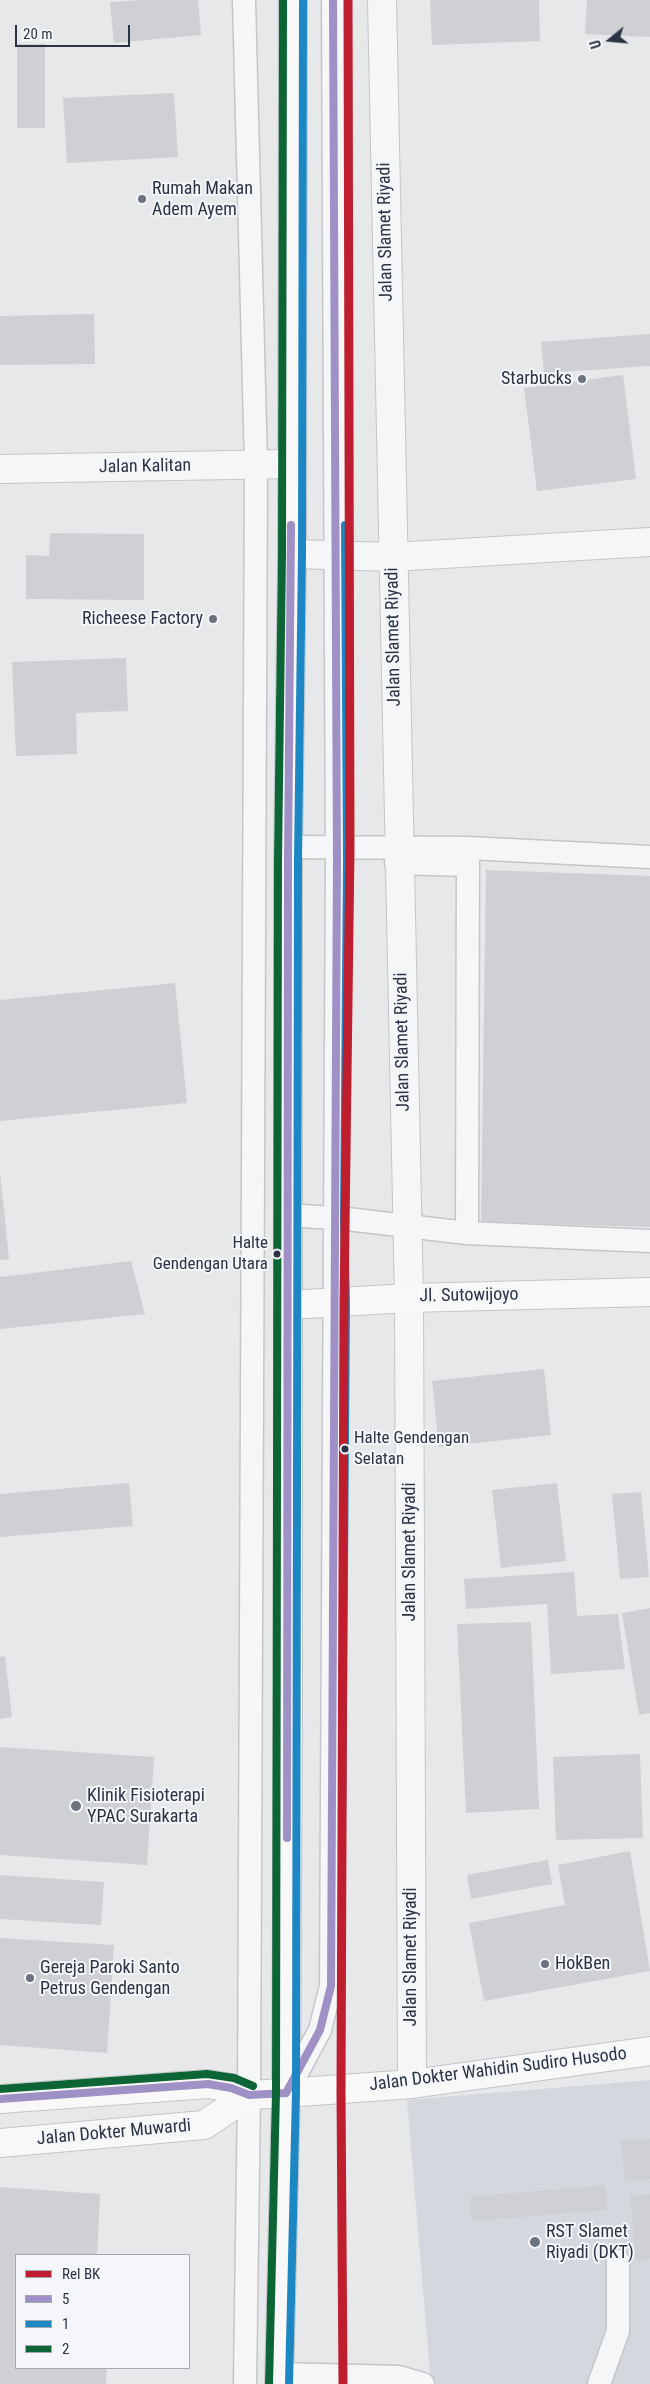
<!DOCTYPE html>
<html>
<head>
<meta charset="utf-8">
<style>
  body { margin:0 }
  #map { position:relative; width:650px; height:2384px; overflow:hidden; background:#e6e8ea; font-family:"Roboto Condensed",sans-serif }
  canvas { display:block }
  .legend { position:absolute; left:15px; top:2254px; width:175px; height:115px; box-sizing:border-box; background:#f4f6f9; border:1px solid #a4a8b1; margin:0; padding:6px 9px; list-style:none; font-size:15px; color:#2b3445 }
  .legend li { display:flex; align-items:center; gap:10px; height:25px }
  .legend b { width:25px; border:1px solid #a4a8b1 }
  .north { position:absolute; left:585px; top:15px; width:50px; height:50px; -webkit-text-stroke:4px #f4f6f9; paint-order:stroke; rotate:253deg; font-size:14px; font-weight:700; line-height:20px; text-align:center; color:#2b3445 }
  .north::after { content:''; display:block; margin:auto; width:18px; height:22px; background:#2b3445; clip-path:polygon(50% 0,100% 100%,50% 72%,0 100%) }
  .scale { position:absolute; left:15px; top:25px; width:115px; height:22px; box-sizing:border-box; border:2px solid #2b3445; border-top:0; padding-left:6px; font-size:15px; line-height:18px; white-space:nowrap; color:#2b3445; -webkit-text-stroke:4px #f4f6f9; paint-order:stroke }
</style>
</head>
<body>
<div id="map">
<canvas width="650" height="2384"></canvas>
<ul class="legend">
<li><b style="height:6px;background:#be1e2d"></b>Rel BK</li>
<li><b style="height:6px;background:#9f91c5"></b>5</li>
<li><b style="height:6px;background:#1d87c4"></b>1</li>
<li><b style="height:6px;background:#0d6535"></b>2</li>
</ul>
<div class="north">U</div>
<div class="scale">20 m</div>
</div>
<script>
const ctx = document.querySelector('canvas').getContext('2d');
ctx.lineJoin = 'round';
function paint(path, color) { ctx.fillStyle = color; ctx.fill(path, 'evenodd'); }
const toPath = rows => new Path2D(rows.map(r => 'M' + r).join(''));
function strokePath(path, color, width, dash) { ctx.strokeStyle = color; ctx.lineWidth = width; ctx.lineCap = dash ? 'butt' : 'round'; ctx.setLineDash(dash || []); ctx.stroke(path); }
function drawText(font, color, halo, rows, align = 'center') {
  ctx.font = font + ' "Roboto Condensed",sans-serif'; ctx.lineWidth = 4; ctx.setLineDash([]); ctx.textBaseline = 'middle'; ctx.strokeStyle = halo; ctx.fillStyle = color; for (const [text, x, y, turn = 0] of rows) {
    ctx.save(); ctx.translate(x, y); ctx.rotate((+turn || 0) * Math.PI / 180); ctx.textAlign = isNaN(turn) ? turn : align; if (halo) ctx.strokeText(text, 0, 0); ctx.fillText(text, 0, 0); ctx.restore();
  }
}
paint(toPath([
  [650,2080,650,2384,431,2384,407,2100]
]), '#d4d7dd');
paint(toPath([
  [140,0,198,0,201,35,114,43,110,2],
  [430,0,539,0,540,41,432,45],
  [587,0,650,0,650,37,585,34],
  [17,44,45,44,45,128,17,128],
  [174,93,178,157,67,163,63,98],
  [94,314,95,364,0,365,0,316],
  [650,334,650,366,544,373,541,342],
  [623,375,636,479,537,491,524,388],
  [50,533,144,534,144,600,26,599,26,555,49,556],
  [126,658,128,711,76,713,77,754,16,756,12,662],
  [486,870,650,876,650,1227,481,1222],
  [175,983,187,1103,0,1121,0,1000],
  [0,1171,9,1259,0,1260],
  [131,1261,145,1314,0,1329,0,1277],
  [544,1369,551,1435,439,1447,432,1381],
  [129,1483,133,1526,0,1537,0,1494],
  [557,1483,566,1561,501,1568,492,1490],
  [641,1492,649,1577,620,1579,612,1494],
  [574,1572,577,1616,618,1614,625,1669,551,1674,547,1604,466,1609,464,1579],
  [650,1608,650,1713,639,1715,622,1613],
  [531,1622,539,1809,466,1813,457,1624],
  [5,1656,12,1717,0,1719,0,1657],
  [0,1747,154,1757,147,1865,0,1855],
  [640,1754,643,1838,556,1840,553,1757],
  [630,1851,650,1971,484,2001,469,1923,565,1905,558,1865],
  [548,1860,552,1884,471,1899,467,1875],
  [0,1875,104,1882,101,1925,0,1919],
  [0,1938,114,1945,107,2053,0,2045],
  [650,2139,650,2179,625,2181,621,2141],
  [605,2185,607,2210,472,2221,470,2197],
  [0,2187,100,2194,97,2255,16,2255,16,2368,107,2368,106,2384,0,2384],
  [650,2194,650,2258,636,2260,630,2196]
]), '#ced0d3');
const service = toPath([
  [244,0,256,465,249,2095,245,2384],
  [288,847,468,848,650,857],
  [396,863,468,865],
  [287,1215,347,1219,467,1233,650,1241],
  [467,1233,468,848],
  [286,2093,320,2030,331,1986,337,861,333,0],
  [280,2374,399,2377,423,2384],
  [599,2384,618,2331,618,2261]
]);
const minor = toPath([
  [382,0,409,1298,412,2084],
  [0,469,291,464],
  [292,554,392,557,650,542]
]);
const secondary = toPath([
  [288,1305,409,1298,650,1292],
  [0,2099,208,2084,231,2088,249,2095,286,2093],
  [0,2143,204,2125,249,2095]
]);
const primary = toPath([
  [286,2093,412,2084,650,2051],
  [279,2384,286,2093,288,1712,288,859,292,554,293,0]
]);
strokePath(service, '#c4c6c8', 25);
strokePath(minor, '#c4c6c8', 30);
strokePath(secondary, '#c4c6c8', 30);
strokePath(primary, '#c2c5c8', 30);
strokePath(service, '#f5f6f7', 22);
strokePath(minor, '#f5f6f7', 28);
strokePath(secondary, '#f8f8f8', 28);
strokePath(primary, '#f8f8f8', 28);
strokePath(toPath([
  [287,1838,288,859,291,525],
  [286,2093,320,2030,331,1986,337,861,333,0],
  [0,2099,208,2084,231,2088,249,2095,286,2093]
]), '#9f91c5', 8);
strokePath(toPath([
  [342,1838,346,1303,344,1219,347,861,345,525],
  [289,2384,296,2093,298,859,302,554,303,0]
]), '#1d87c4', 8);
strokePath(toPath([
  [0,2089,207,2074,234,2078,253,2086],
  [269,2384,276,2093,278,859,282,554,283,0]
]), '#0d6535', 8);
strokePath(toPath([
  [343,2384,341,2090,344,1303,350,848,348,0]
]), '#be1e2d', 9);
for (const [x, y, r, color] of [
  [142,199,5,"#6c737f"],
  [582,379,5,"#6c737f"],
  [213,619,5,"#6c737f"],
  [277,1254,4.5,"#2b3445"],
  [345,1449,4.5,"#2b3445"],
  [76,1806,6,"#6c737f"],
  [545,1964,5,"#6c737f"],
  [30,1978,5,"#6c737f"],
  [535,2242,6,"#6c737f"]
]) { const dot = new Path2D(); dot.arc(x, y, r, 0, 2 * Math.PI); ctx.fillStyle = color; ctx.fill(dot); strokePath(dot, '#f4f6f9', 2); }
drawText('17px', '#2b3445', '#f4f6f9', [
  ["Halte",268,1244],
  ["Gendengan Utara",268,1265],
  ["Halte Gendengan",354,1439,"left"],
  ["Selatan",354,1460,"left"]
], 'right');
drawText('18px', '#2b3445', '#f4f6f9', [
  ["Rumah Makan",152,189],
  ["Adem Ayem",152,210],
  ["Starbucks",572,379,"right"],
  ["Richeese Factory",203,619,"right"],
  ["Klinik Fisioterapi",87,1796],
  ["YPAC Surakarta",87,1817],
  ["HokBen",555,1964],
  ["Gereja Paroki Santo",40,1968],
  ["Petrus Gendengan",40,1989],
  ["RST Slamet",546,2232],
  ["Riyadi (DKT)",546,2253]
], 'left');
drawText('18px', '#2b3445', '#f4f6f9', [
  ["Jalan Slamet Riyadi",386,232,-91],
  ["Jalan Kalitan",145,467,-1],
  ["Jalan Slamet Riyadi",394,637,-91],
  ["Jalan Slamet Riyadi",403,1042,-91],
  ["Jl. Sutowijoyo",469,1296,-1],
  ["Jalan Slamet Riyadi",410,1552,-90],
  ["Jalan Slamet Riyadi",411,1957,-90],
  ["Jalan Dokter Wahidin Sudiro Husodo",498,2070,-7],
  ["Jalan Dokter Muwardi",114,2133,-5]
]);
</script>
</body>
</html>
